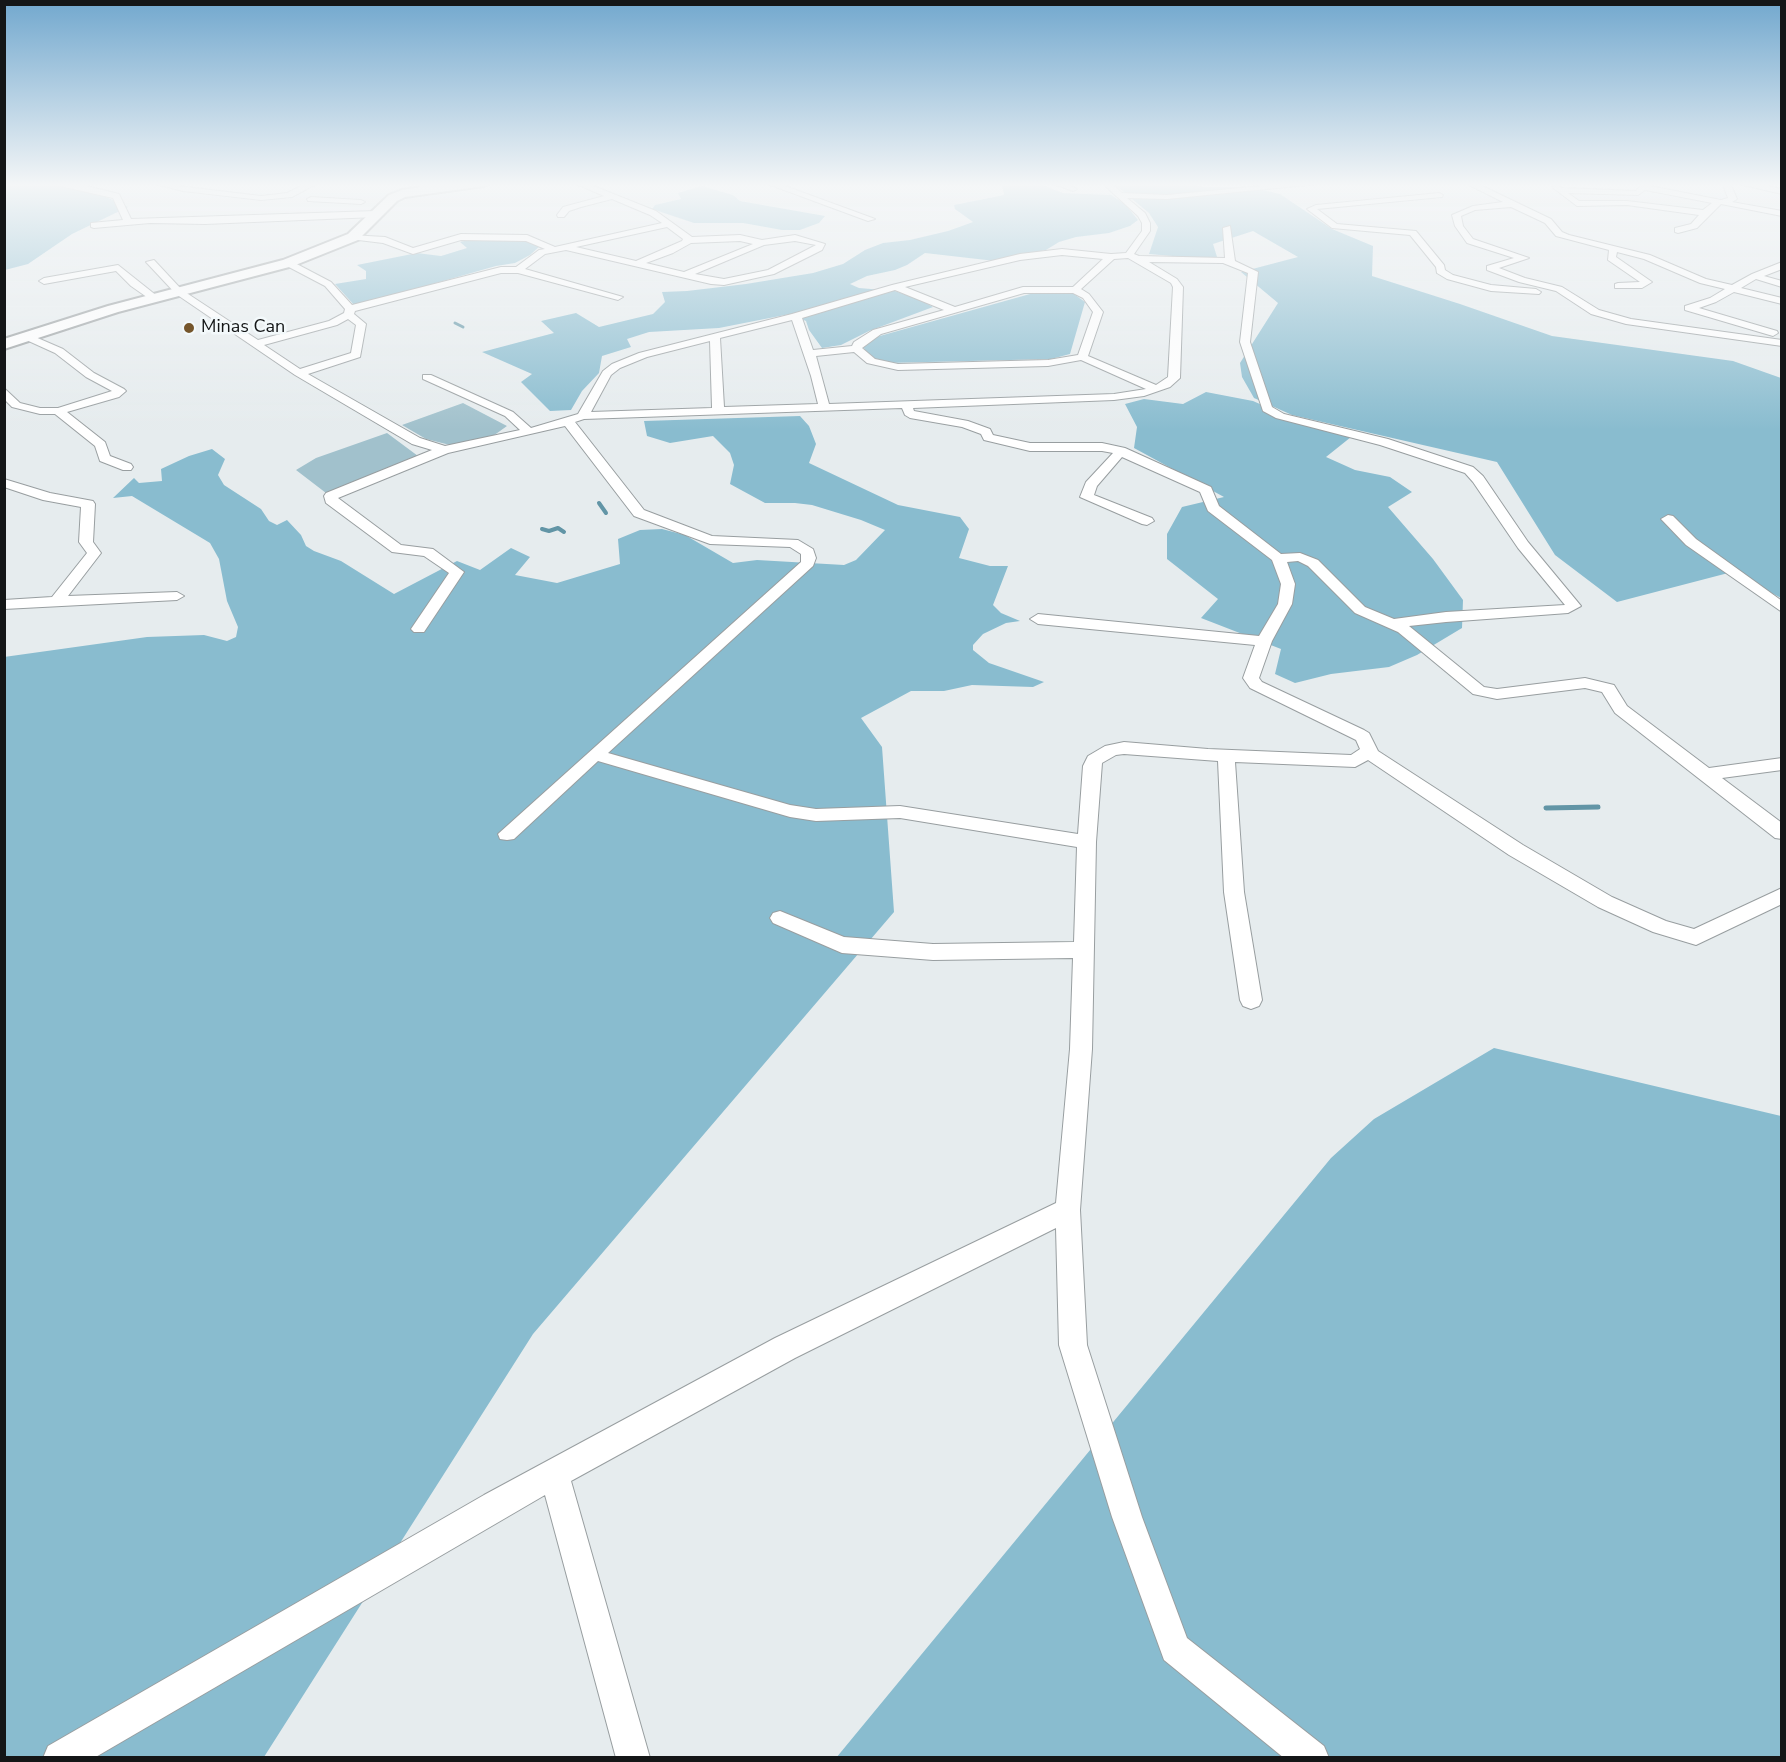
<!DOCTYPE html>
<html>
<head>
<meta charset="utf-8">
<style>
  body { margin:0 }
  #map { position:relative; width:1786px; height:1762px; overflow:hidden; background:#e6ecee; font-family:"Nunito Sans",sans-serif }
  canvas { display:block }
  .frame { position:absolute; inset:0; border:6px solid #141617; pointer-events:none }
</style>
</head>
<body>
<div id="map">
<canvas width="1786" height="1762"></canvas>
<div class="frame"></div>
</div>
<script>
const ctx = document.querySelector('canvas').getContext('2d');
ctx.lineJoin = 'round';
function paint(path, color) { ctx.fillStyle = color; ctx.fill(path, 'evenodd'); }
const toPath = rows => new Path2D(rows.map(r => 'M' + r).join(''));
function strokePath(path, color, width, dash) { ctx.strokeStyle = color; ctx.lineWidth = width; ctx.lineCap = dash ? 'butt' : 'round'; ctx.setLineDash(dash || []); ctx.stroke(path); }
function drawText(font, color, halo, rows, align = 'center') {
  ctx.font = font + ' "Nunito Sans",sans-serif'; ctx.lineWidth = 5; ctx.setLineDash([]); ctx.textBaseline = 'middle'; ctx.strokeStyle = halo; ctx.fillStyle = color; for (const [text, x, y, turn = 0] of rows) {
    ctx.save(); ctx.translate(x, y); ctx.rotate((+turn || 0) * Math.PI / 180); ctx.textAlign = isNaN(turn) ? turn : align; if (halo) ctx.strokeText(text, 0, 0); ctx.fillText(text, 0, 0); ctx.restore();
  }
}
paint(toPath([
  [463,403,507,426,493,436,450,445,426,439,402,425],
  [387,433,418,456,326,493,296,470,316,458]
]), '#a1c1cc');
paint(toPath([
  [4,183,57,183,102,195,128,207,72,234,28,264,5,270],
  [1002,183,1037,183,1063,193,1111,195,1125,204,1138,220,1130,226,1109,233,1076,237,1059,242,1046,250,995,261,925,253,907,265,895,270,867,276,850,284,859,288,895,291,920,300,933,307,869,331,841,345,822,348,809,330,806,321,790,314,719,328,649,332,627,339,631,347,602,356,599,373,582,391,571,410,550,411,521,382,532,374,482,352,554,333,541,321,576,313,599,327,653,314,665,302,662,292,687,291,746,284,813,273,843,264,865,250,883,243,910,240,948,231,973,222,955,209,954,205,1004,195],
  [1113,183,1184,183,1202,187,1250,187,1280,194,1332,229,1373,246,1372,276,1460,304,1552,336,1733,361,1781,378,1781,598,1732,572,1617,602,1555,555,1497,462,1292,415,1254,398,1242,377,1240,363,1278,303,1241,272,1298,257,1253,231,1213,244,1218,260,1149,254,1158,227,1149,213],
  [702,186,733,195,740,201,825,216,819,223,800,230,782,230,743,223,694,223,652,209,655,205,681,199,678,193],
  [472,239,527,240,540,246,530,255,515,263,496,266,355,306,335,284,366,279,366,271,357,265,417,253,441,256,467,248,460,242],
  [1055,293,1074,294,1085,302,1070,354,1051,359,886,363,868,356,863,346,869,339,1030,294],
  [1206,392,1253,401,1285,415,1354,431,1351,437,1326,457,1355,470,1390,477,1412,492,1388,507,1433,559,1463,600,1462,628,1417,655,1389,667,1331,674,1295,683,1275,674,1281,649,1201,618,1218,599,1167,559,1167,534,1182,507,1224,497,1134,448,1137,427,1125,404,1144,399,1183,404],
  [800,416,809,426,816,444,809,463,898,505,960,517,969,529,959,558,990,566,1008,566,993,605,1001,613,1020,621,1006,623,983,634,973,645,973,650,989,663,1044,682,1033,687,972,685,944,691,911,691,861,718,882,747,894,912,533,1334,264,1757,5,1757,4,657,147,637,204,635,227,641,236,637,238,627,227,601,219,559,210,543,132,496,113,498,134,478,139,483,162,481,161,469,189,456,212,449,225,459,218,475,224,485,261,509,269,521,277,525,287,520,301,535,306,546,314,551,341,561,394,594,457,561,480,570,511,548,530,557,515,575,557,583,620,564,618,539,640,530,662,529,685,535,733,563,757,560,844,565,856,560,885,530,861,520,812,505,795,503,765,503,730,484,734,465,730,453,713,436,670,443,647,436,644,421],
  [1494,1048,1781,1116,1781,1757,836,1758,1331,1158,1374,1119]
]), '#89bccf');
strokePath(toPath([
  [455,323,463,327]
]), '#6295a6', 3);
strokePath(toPath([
  [599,503,606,513],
  [542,529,549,531,558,528,564,532]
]), '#6295a6', 4);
strokePath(toPath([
  [1546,808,1598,807]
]), '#6295a6', 5);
const minor = toPath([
  [47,183,78,184,119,194,131,219,376,211,380,214,376,217,205,224,150,223,94,228,91,227,91,223,123,220,113,198,47,183],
  [152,183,261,196,287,193,307,183,318,183,292,197,261,200,183,191,152,183],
  [414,183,424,183,431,189,424,191,414,183],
  [574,183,586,183,656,211,692,237,740,235,762,240,795,235,825,244,822,250,774,274,724,285,711,284,566,250,545,254,525,269,623,297,618,300,518,273,501,273,355,311,354,314,366,324,360,357,308,374,420,438,445,446,520,430,505,416,423,379,423,375,431,375,513,412,531,428,578,414,603,371,612,364,639,353,792,314,892,285,1020,254,1062,249,1111,254,1126,253,1142,231,1142,223,1138,216,1102,183,1111,183,1122,193,1167,195,1293,183,1326,183,1167,199,1127,198,1145,213,1150,223,1150,231,1134,254,1139,256,1225,258,1223,228,1230,226,1235,261,1258,272,1250,342,1272,407,1284,414,1388,439,1473,467,1483,476,1528,542,1581,606,1568,613,1446,622,1409,626,1484,687,1497,689,1585,678,1614,685,1627,706,1709,768,1782,758,1782,770,1722,778,1782,823,1782,839,1775,838,1615,713,1602,692,1585,688,1497,699,1473,694,1398,632,1355,613,1308,566,1298,561,1287,562,1295,584,1292,604,1272,641,1259,678,1262,682,1364,730,1369,733,1378,751,1523,845,1612,897,1666,921,1694,929,1782,888,1782,904,1696,945,1653,932,1598,907,1509,855,1368,760,1355,767,1235,762,1244,892,1262,1000,1259,1006,1251,1009,1243,1006,1240,1000,1224,892,1218,761,1124,754,1116,755,1102,763,1096,842,1092,1049,1080,1210,1087,1345,1142,1517,1187,1638,1324,1746,1329,1758,1284,1758,1164,1660,1112,1517,1059,1345,1056,1228,795,1358,571,1481,650,1758,616,1758,545,1495,94,1758,43,1758,48,1746,484,1495,775,1338,1056,1203,1070,1049,1073,958,933,960,842,953,773,923,770,918,773,913,780,911,844,937,933,944,1074,942,1077,847,900,818,816,821,790,817,598,761,514,839,507,840,500,839,498,834,801,562,801,554,790,547,710,544,634,516,565,426,448,453,338,498,401,545,433,549,464,572,424,632,414,632,411,629,449,573,424,556,392,552,326,503,324,496,326,493,432,450,412,444,295,375,176,294,146,262,154,260,182,290,258,340,329,321,344,313,345,309,325,286,285,265,285,261,291,261,331,282,352,305,501,267,516,267,539,250,545,249,526,241,461,240,413,254,383,243,350,239,350,235,385,237,413,248,461,234,527,235,555,247,662,223,650,215,612,199,581,207,569,211,564,217,558,217,557,215,563,207,604,196,574,183],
  [667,227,683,239,682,241,636,261,576,247,667,227],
  [740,241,753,244,684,272,646,263,673,253,691,243,740,241],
  [795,241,816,245,768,270,724,279,695,274,764,245,795,241],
  [1062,255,1103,259,1073,287,1023,287,955,307,905,287,1020,260,1062,255],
  [1128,258,1171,283,1173,287,1168,377,1156,385,1088,356,1103,312,1089,294,1081,289,1114,259,1128,258],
  [1149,262,1223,263,1248,273,1240,342,1263,411,1276,418,1380,445,1465,473,1473,482,1518,548,1565,605,1446,612,1394,619,1365,607,1318,560,1300,553,1281,554,1219,506,1211,487,1125,448,1102,443,1030,443,993,435,990,429,968,421,914,411,913,408,1114,400,1144,396,1170,387,1180,378,1183,287,1177,279,1149,262],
  [895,290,944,310,873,330,854,342,852,346,813,350,802,318,895,290],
  [1024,293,1073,293,1083,298,1093,312,1078,355,1048,360,898,364,875,359,862,348,881,334,1024,293],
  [348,319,356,325,351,353,300,369,264,345,337,325,348,319],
  [792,320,811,376,818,404,724,407,720,338,792,320],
  [710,341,712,408,591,412,611,375,620,368,647,357,710,341],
  [854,352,867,363,898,370,1048,366,1081,360,1146,389,1114,394,829,404,816,356,854,352],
  [902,408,905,415,910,418,962,427,981,434,984,440,1030,451,1102,451,1113,453,1086,482,1080,497,1142,524,1147,525,1154,521,1152,518,1094,495,1097,486,1122,457,1200,492,1208,511,1272,560,1281,584,1278,604,1259,636,1038,614,1030,619,1038,624,1255,645,1243,678,1250,688,1352,738,1356,740,1360,749,1351,755,1208,749,1124,742,1105,746,1088,756,1083,766,1078,834,900,806,816,809,790,805,608,753,813,566,816,558,813,549,798,540,712,536,644,510,575,422,584,419,902,408],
  [765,183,777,183,875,219,868,221,765,183],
  [1051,183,1064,183,1077,189,1073,191,1051,183],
  [1465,183,1476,183,1551,219,1562,232,1569,235,1650,255,1706,279,1732,285,1752,274,1782,262,1782,269,1764,276,1782,281,1782,287,1756,279,1741,288,1782,298,1782,304,1734,292,1716,302,1699,308,1777,331,1778,333,1773,336,1685,310,1685,306,1710,298,1725,289,1700,283,1644,259,1617,252,1616,257,1652,282,1642,288,1615,288,1615,284,1618,283,1640,282,1608,260,1609,250,1556,236,1545,223,1511,207,1475,210,1461,216,1463,226,1473,239,1529,258,1499,268,1525,278,1562,287,1599,310,1631,319,1782,340,1782,346,1626,324,1591,314,1556,291,1519,282,1487,270,1487,266,1514,258,1467,243,1455,226,1452,215,1473,206,1503,202,1465,183],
  [1722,183,1730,183,1737,199,1732,202,1782,211,1782,216,1721,204,1697,228,1678,233,1675,232,1675,228,1691,224,1699,215,1627,205,1577,206,1552,187,1556,185,1562,188,1636,191,1640,186,1650,186,1721,200,1728,198,1722,183],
  [1645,190,1712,203,1703,210,1627,201,1579,201,1568,193,1638,195,1645,190],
  [1735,183,1752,183,1782,189,1782,194,1735,183],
  [1439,193,1443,195,1442,197,1317,209,1337,224,1416,231,1444,265,1445,270,1453,275,1491,285,1536,289,1541,292,1539,294,1491,291,1447,279,1437,273,1436,267,1410,235,1332,228,1307,209,1316,205,1439,193],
  [311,197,361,200,365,202,361,204,308,201,307,199,311,197],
  [118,265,157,296,157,300,151,300,131,286,116,271,44,284,39,281,44,278,118,265],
  [26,333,63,349,94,373,124,389,126,391,119,397,67,412,105,442,110,456,131,464,133,467,131,470,123,470,100,461,95,446,55,414,40,414,12,407,4,399,4,388,20,403,40,408,58,408,112,391,86,377,55,353,22,338,21,336,26,333],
  [4,479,50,493,93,501,95,504,93,542,101,553,68,596,177,592,184,596,177,600,4,609,4,600,52,597,87,553,79,542,81,507,43,500,4,487,4,479],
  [1668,515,1673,516,1696,539,1782,601,1782,612,1686,545,1661,519,1668,515]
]);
const secondary = toPath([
  [449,183,490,183,484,186,405,197,397,201,358,240,293,266,118,312,4,349,4,339,108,306,283,260,348,234,389,195,402,190,449,183]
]);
strokePath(minor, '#989ea0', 2);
strokePath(secondary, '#989ea0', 4);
paint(minor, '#fff');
paint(secondary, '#fff');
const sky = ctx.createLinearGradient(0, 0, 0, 430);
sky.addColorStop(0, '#72a8ce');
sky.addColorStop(0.43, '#f4f6f7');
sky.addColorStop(1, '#f4f6f700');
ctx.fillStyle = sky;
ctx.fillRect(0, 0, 1786, 430);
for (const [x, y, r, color] of [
  [189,328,6,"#75552b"]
]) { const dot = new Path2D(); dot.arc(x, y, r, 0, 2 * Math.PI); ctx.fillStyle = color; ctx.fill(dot); strokePath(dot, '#f3f9fb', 2); }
drawText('18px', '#141617', '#f3f9fb', [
  ["Minas Can",201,328]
], 'left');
</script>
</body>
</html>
